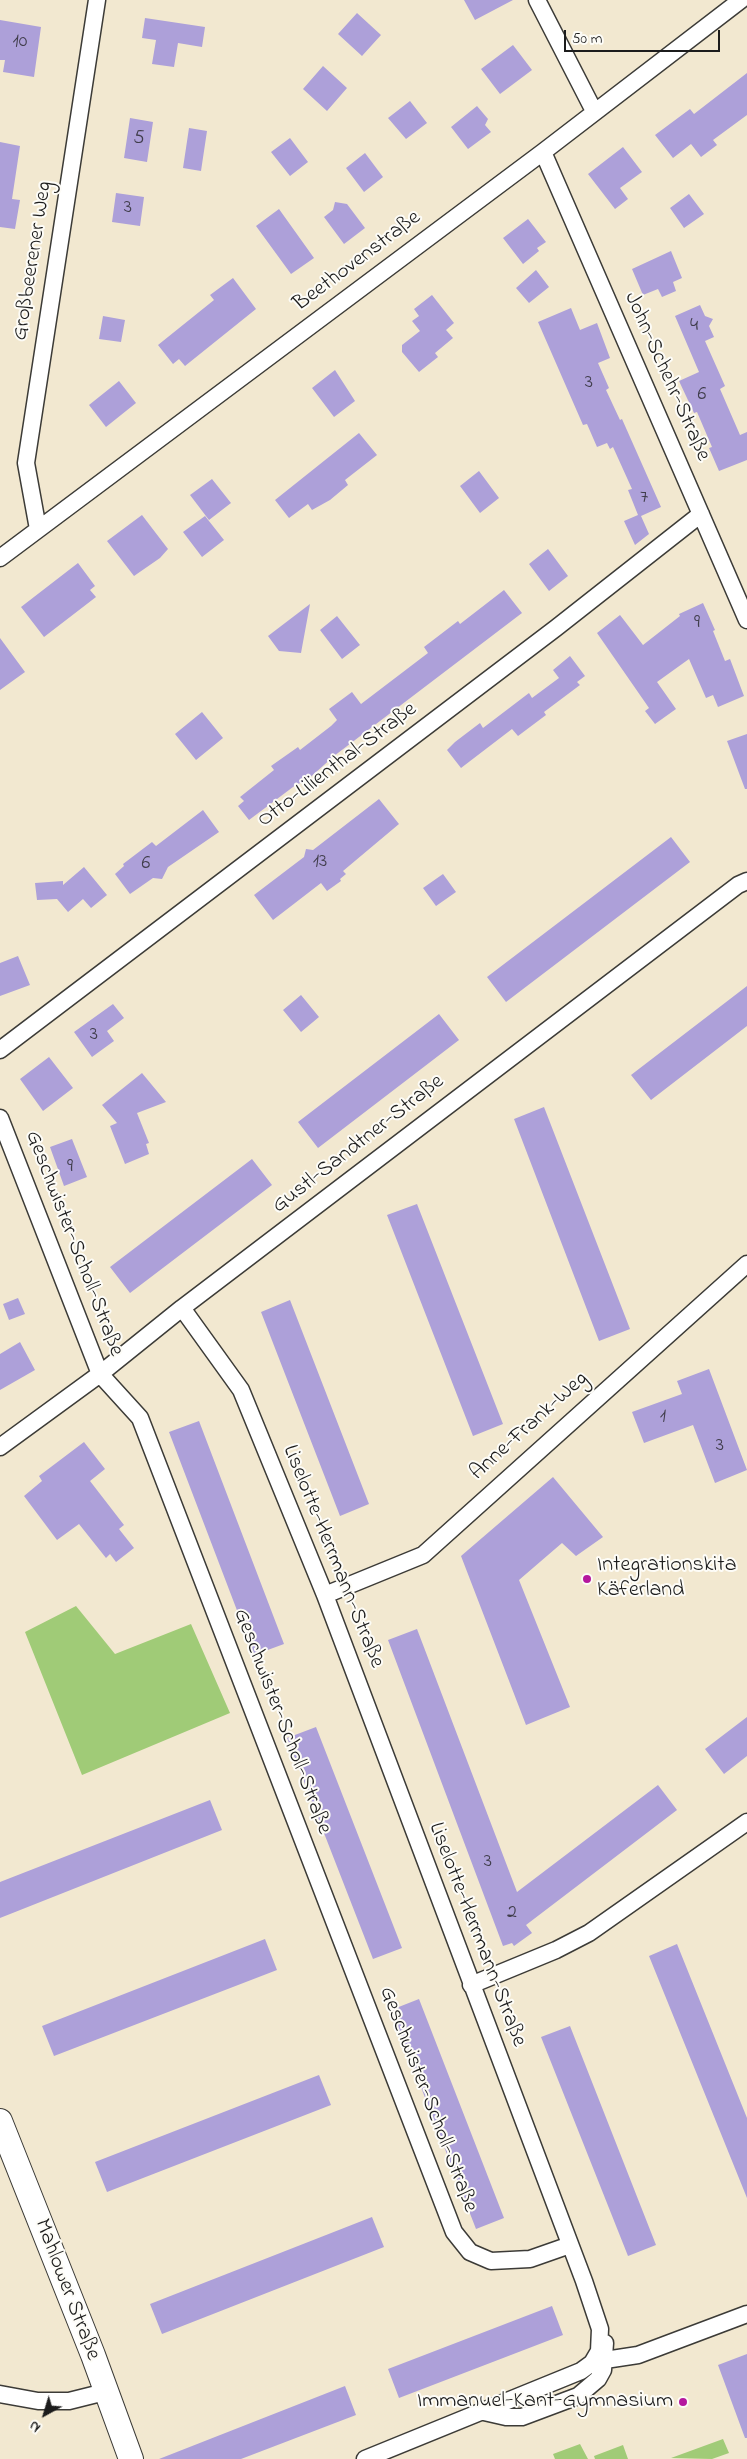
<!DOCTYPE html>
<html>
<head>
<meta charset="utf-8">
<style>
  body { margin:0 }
  #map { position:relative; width:747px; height:2459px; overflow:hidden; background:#f2e8d0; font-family:"Indie Flower",sans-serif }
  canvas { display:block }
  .north { position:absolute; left:20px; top:2389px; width:50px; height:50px; -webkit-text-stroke:4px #fdfcf7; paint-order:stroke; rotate:219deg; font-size:14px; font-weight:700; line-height:20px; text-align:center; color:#1c1c1c }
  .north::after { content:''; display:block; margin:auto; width:18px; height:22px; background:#1c1c1c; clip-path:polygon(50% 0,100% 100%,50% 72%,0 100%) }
  .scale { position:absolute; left:564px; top:30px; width:156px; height:22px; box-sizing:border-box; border:2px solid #1c1c1c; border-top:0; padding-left:6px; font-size:15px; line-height:18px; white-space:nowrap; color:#1c1c1c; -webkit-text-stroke:4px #fdfcf7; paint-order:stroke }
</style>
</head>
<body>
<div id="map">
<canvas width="747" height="2459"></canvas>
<div class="north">N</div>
<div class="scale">50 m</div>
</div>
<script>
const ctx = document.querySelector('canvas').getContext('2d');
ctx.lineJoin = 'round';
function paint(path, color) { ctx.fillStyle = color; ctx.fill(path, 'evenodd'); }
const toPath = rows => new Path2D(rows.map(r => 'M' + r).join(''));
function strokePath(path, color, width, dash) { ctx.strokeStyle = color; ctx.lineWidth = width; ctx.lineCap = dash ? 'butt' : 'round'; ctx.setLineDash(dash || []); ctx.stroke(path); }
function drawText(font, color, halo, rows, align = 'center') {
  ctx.font = font + ' "Indie Flower",sans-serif'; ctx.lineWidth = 4; ctx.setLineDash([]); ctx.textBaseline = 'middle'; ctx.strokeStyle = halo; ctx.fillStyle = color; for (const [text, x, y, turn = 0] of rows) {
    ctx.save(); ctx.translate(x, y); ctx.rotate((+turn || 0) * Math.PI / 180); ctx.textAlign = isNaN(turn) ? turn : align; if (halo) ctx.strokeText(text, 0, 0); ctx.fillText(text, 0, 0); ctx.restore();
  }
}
paint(toPath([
  [76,1606,115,1654,191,1624,230,1713,82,1775,25,1632],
  [723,2439,729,2453,712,2459,671,2458],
  [580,2444,588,2459,555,2459,553,2454],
  [623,2445,628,2459,595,2459,594,2456]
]), '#a0cb77');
paint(toPath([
  [464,0,513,0,475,20],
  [357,13,381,35,362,56,338,34],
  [145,18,205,27,202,47,178,43,174,67,152,64,156,40,142,38],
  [0,20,41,27,34,77,3,72,5,60,0,60],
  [513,45,532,70,500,94,481,69],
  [323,66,347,88,327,111,303,89],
  [747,73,747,115,713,140,717,145,701,157,691,144,673,158,655,135,690,109,694,114],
  [410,101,427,123,406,139,388,118],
  [477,106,488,119,485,125,491,132,468,149,451,127],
  [130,118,153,122,147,162,124,158],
  [189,128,207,131,201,171,183,168],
  [290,138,308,162,290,176,271,152],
  [0,142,20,146,12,199,20,200,15,229,0,227],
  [623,147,642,172,620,188,628,199,615,209,588,174],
  [365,153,383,177,364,192,346,168],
  [116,193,144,197,140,226,112,222],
  [689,194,704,214,684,228,670,208],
  [335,202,347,204,365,228,344,244,324,217,333,210],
  [279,209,314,258,291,274,256,226],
  [528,219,546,242,537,248,539,251,523,264,503,238],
  [671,251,682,278,673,282,676,291,662,297,658,289,643,295,632,269],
  [536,270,549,287,529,303,516,288],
  [233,278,256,309,185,366,179,359,173,364,158,345,214,300,210,295],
  [432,295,454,323,446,330,453,338,435,353,438,357,419,372,402,352,402,345,420,331,412,321,419,316,414,309],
  [700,305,705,316,713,319,709,326,714,337,705,341,725,386,720,389,740,435,747,432,747,460,719,471,709,448,712,447,697,412,694,413,679,381,699,372,675,316],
  [571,308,580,330,597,323,610,358,598,363,609,388,606,390,620,420,622,419,661,507,641,516,649,534,635,545,624,521,638,515,628,490,632,489,613,447,610,449,607,443,597,447,587,424,583,425,538,322],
  [103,316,125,320,121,342,99,339],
  [335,370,355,401,334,417,312,388],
  [119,381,136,403,106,427,89,405],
  [359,433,377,455,345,480,348,485,330,500,312,510,308,504,289,518,275,500],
  [479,471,499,498,480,513,460,486],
  [212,479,231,503,209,520,190,495],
  [142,515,168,549,160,558,134,576,107,541],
  [205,516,224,540,202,557,183,532],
  [548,549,568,576,549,591,529,564],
  [78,563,95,586,90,590,96,597,44,637,21,607],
  [504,590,522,613,334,756,305,782,297,784,249,820,238,806,244,801,240,797,274,770,271,766,298,747,300,750,331,726,337,720,329,709,352,692,361,704,428,653,424,647,458,621,460,624],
  [703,603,715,630,713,631,725,661,730,659,744,696,718,707,713,695,706,698,689,659,657,682,676,709,655,724,645,711,649,708,597,633,620,615,643,645,680,616,679,614],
  [310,604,301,653,279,651,268,636],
  [337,616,360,645,342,659,320,630],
  [0,638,25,672,0,690],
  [570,656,585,676,577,682,580,685,544,712,546,715,518,736,512,729,461,768,447,750,455,742,480,723,483,728,529,693,532,698,559,678,553,670],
  [202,712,223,738,196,760,175,734],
  [747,734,747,789,745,789,727,741],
  [379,799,399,824,343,871,346,874,340,879,341,881,327,891,321,883,273,920,254,895,304,857,306,849,313,850],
  [203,810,219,832,168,867,162,879,153,878,130,894,115,874,124,866,123,864,152,842,156,846],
  [671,837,690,862,506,1002,487,977],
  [84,867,107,895,91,908,83,899,68,912,57,899,37,900,35,883,63,881,63,885],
  [443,874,456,892,436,906,423,888],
  [18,956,30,985,0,996,0,963],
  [747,986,747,1026,651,1100,631,1075],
  [301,995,319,1017,301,1032,283,1010],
  [113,1004,124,1018,107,1031,114,1041,92,1057,74,1032],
  [439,1014,459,1040,318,1148,298,1122],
  [49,1057,73,1088,43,1111,20,1079],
  [142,1073,166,1102,137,1113,149,1143,146,1144,149,1154,125,1164,110,1126,117,1123,102,1105],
  [544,1107,630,1329,599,1341,514,1119],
  [72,1139,87,1177,64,1186,50,1147],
  [252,1159,272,1185,130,1293,110,1267],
  [417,1204,503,1424,473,1436,387,1215],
  [18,1298,25,1314,9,1320,3,1304],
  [290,1300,369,1504,340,1516,261,1312],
  [20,1342,35,1370,0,1390,0,1354],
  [709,1369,747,1470,715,1483,693,1425,644,1443,632,1412,682,1394,677,1381],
  [199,1421,284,1644,254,1655,169,1432],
  [84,1442,105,1469,90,1481,124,1525,119,1529,134,1548,116,1562,110,1554,106,1558,79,1524,57,1540,24,1496,42,1481,39,1476],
  [553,1477,603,1537,576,1556,562,1543,519,1580,570,1707,526,1725,461,1556],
  [417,1629,517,1892,658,1785,677,1810,526,1925,532,1933,514,1946,512,1943,503,1946,388,1640],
  [747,1717,747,1756,724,1774,705,1749],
  [316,1727,402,1948,373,1959,287,1738],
  [210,1800,222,1830,0,1918,0,1882],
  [265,1939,277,1970,54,2056,42,2026],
  [677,1944,747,2118,747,2198,649,1956],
  [419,1999,504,2218,476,2229,391,2010],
  [570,2026,656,2245,628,2256,541,2037],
  [319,2075,331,2105,107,2192,95,2162],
  [372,2217,384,2247,162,2334,150,2304],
  [552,2306,563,2335,399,2398,388,2369],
  [747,2354,747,2438,745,2438,718,2365],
  [345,2386,356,2415,241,2459,159,2459]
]), '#ada0d9');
const minor = toPath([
  [537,0,594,111],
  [543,152,747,620],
  [38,529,26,463,97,0],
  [0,558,543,152,741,0],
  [0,1050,556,628,701,514],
  [0,1118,100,1374,140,1418,454,2232,470,2252,491,2261,530,2259,570,2245],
  [182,1308,241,1390,325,1595,584,2281,600,2329,599,2351,592,2363,581,2371,365,2459],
  [0,1447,100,1374,182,1308,738,885,747,881],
  [325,1595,423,1555,747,1264],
  [471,1985,556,1950,589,1933,747,1822],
  [605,2360,638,2355,747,2314],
  [0,2394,38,2401,69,2401,105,2392],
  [484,2412,506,2417,522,2417,578,2396,598,2379,603,2370,605,2343]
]);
const secondary = toPath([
  [0,2121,93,2355,131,2459]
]);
strokePath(minor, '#3c3b37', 19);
strokePath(secondary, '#3c3b37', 26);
strokePath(minor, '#fff', 16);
strokePath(secondary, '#fff', 24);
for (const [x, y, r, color] of [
  [587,1579,5,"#b5179e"],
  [683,2402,5,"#b5179e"]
]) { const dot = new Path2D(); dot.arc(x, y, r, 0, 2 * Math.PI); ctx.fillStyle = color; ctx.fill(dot); strokePath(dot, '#fdfcf7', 2); }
drawText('20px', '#403d4b', null, [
  ["10",20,43],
  ["5",139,140],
  ["3",128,209],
  ["4",694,327],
  ["3",589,384],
  ["6",702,396],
  ["7",644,499],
  ["9",697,624],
  ["13",320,863],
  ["6",146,865],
  ["3",94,1036],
  ["9",70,1168],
  ["1",663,1418],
  ["3",720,1447],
  ["3",488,1863],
  ["2",512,1914]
]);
drawText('22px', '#1c1c1c', '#fdfcf7', [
  ["Großbeerener Weg",34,261,-81],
  ["Beethovenstraße",358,262,-37],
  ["John-Schehr-Straße",666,377,66],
  ["Otto-Lilienthal-Straße",338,766,-37],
  ["Gustl-Sandtner-Straße",359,1145,-38],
  ["Geschwister-Scholl-Straße",73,1244,69],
  ["Anne-Frank-Weg",530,1427,-42],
  ["Liselotte-Herrmann-Straße",332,1557,68],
  ["Geschwister-Scholl-Straße",281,1722,69],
  ["Liselotte-Herrmann-Straße",476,1935,69],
  ["Geschwister-Scholl-Straße",427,2100,69],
  ["Mahlower Straße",66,2290,69]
]);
drawText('22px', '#1c1c1c', '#fdfcf7', [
  ["Integrationskita",597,1566],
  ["Käferland",597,1591],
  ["Immanuel-Kant-Gymnasium",673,2402,"right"]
], 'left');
</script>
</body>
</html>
